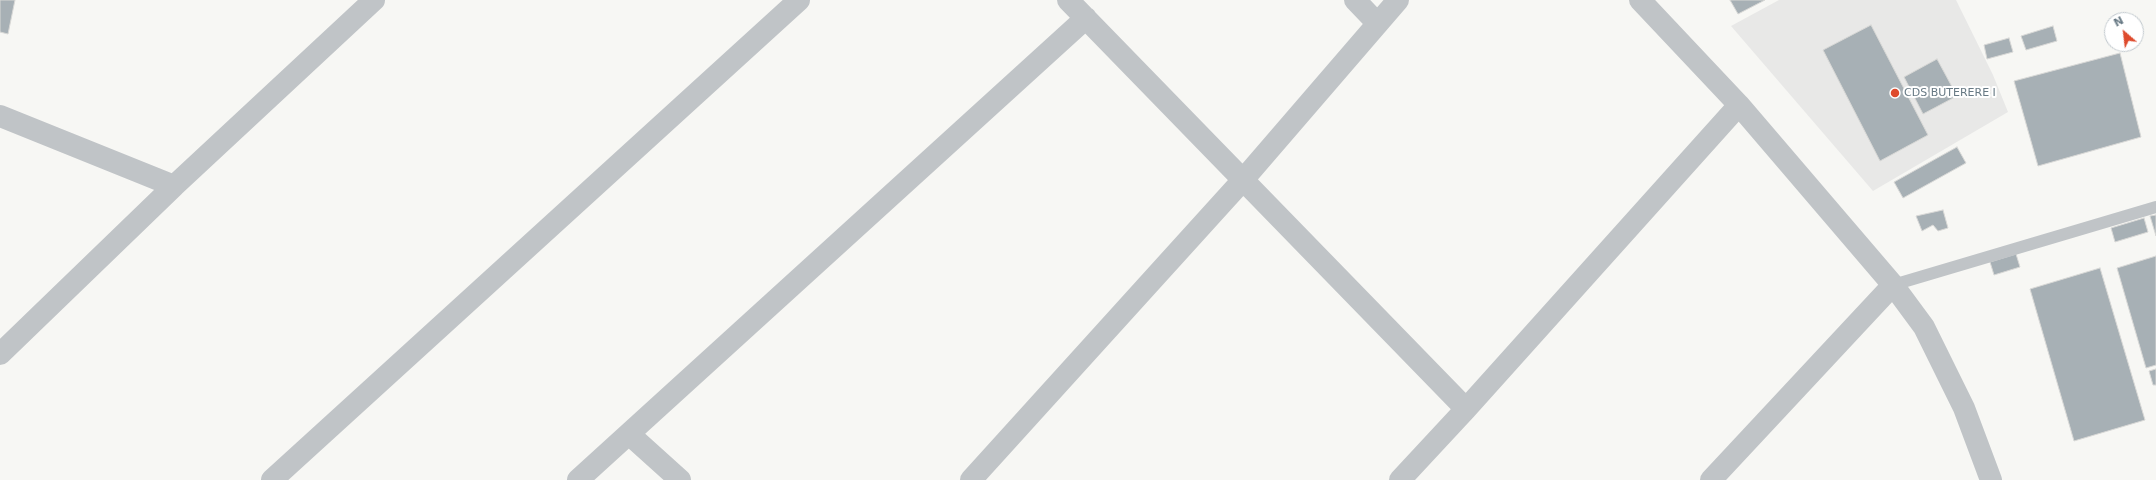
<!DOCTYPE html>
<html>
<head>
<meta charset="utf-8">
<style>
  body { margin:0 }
  #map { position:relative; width:2156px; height:480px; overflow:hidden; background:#f7f7f4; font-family:"DejaVu Sans",sans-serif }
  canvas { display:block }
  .north { position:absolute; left:2104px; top:12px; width:40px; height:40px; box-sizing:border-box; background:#fff; border:1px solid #c2c9ce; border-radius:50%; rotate:332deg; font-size:11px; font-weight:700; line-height:16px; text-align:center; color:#677984 }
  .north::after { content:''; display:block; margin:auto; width:14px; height:18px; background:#de4b2d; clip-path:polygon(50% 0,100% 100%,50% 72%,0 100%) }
</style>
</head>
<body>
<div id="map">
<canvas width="2156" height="480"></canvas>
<div class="north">N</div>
</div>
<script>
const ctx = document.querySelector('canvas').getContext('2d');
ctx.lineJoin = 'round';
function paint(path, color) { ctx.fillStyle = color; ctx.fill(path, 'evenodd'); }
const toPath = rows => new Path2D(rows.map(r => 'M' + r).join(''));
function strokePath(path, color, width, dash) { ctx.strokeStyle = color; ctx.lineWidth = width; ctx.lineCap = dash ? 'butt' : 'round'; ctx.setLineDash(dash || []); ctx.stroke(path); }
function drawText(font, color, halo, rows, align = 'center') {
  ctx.font = font + ' "DejaVu Sans",sans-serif'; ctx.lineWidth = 4; ctx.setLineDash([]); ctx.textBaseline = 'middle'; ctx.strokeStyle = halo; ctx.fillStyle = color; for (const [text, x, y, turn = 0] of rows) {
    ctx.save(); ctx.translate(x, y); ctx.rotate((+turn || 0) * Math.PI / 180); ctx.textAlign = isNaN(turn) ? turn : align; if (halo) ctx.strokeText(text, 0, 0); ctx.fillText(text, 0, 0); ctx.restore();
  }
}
paint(toPath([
  [1779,0,1956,0,1993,75,2008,112,1873,191,1731,26]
]), '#e8e8e7');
const building = toPath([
  [0,0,15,0,8,34,0,32,0,0],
  [1730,0,1765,0,1738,14,1730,0],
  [1871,25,1928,135,1880,161,1823,50,1871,25],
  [2053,26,2057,41,2026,50,2021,36,2053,26],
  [2009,38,2013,52,1987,59,1984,45,2009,38],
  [2120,53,2141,137,2038,166,2014,81,2120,53],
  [1937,59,1957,96,1923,114,1904,77,1937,59],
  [1957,147,1966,163,1903,198,1894,182,1957,147],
  [1943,210,1948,228,1938,231,1933,225,1922,231,1916,216,1943,210],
  [2156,215,2156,236,2150,216,2156,215],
  [2144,218,2148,232,2115,242,2111,228,2144,218],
  [2016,254,2020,267,1994,275,1990,262,2016,254],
  [2156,256,2156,365,2146,368,2117,268,2156,256],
  [2100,268,2145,420,2074,441,2030,289,2100,268],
  [2156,369,2156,385,2153,385,2149,371,2156,369]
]);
paint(building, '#a7b0b5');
strokePath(building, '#d8d8d6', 1);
strokePath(toPath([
  [1893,285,2156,207]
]), '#c0c4c7', 12);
strokePath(toPath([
  [1068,0,1466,409],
  [1355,0,1377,23],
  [1640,0,1739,105,1893,285,1924,327,1964,408,1991,480],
  [0,116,174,186,374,0],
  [0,354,174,186],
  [629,434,680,480],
  [272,480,799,0],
  [578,480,1086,18],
  [971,480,1242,181,1398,0],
  [1400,480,1466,409,1739,105],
  [1711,480,1893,285]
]), '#c0c4c7', 22);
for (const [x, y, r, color] of [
  [1895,93,5,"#de4b2d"]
]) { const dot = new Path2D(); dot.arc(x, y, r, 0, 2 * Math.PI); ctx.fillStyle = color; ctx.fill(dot); strokePath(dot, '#fff', 1.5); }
drawText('11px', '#677984', '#fff', [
  ["CDS BUTERERE I",1904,93]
], 'left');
</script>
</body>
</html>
